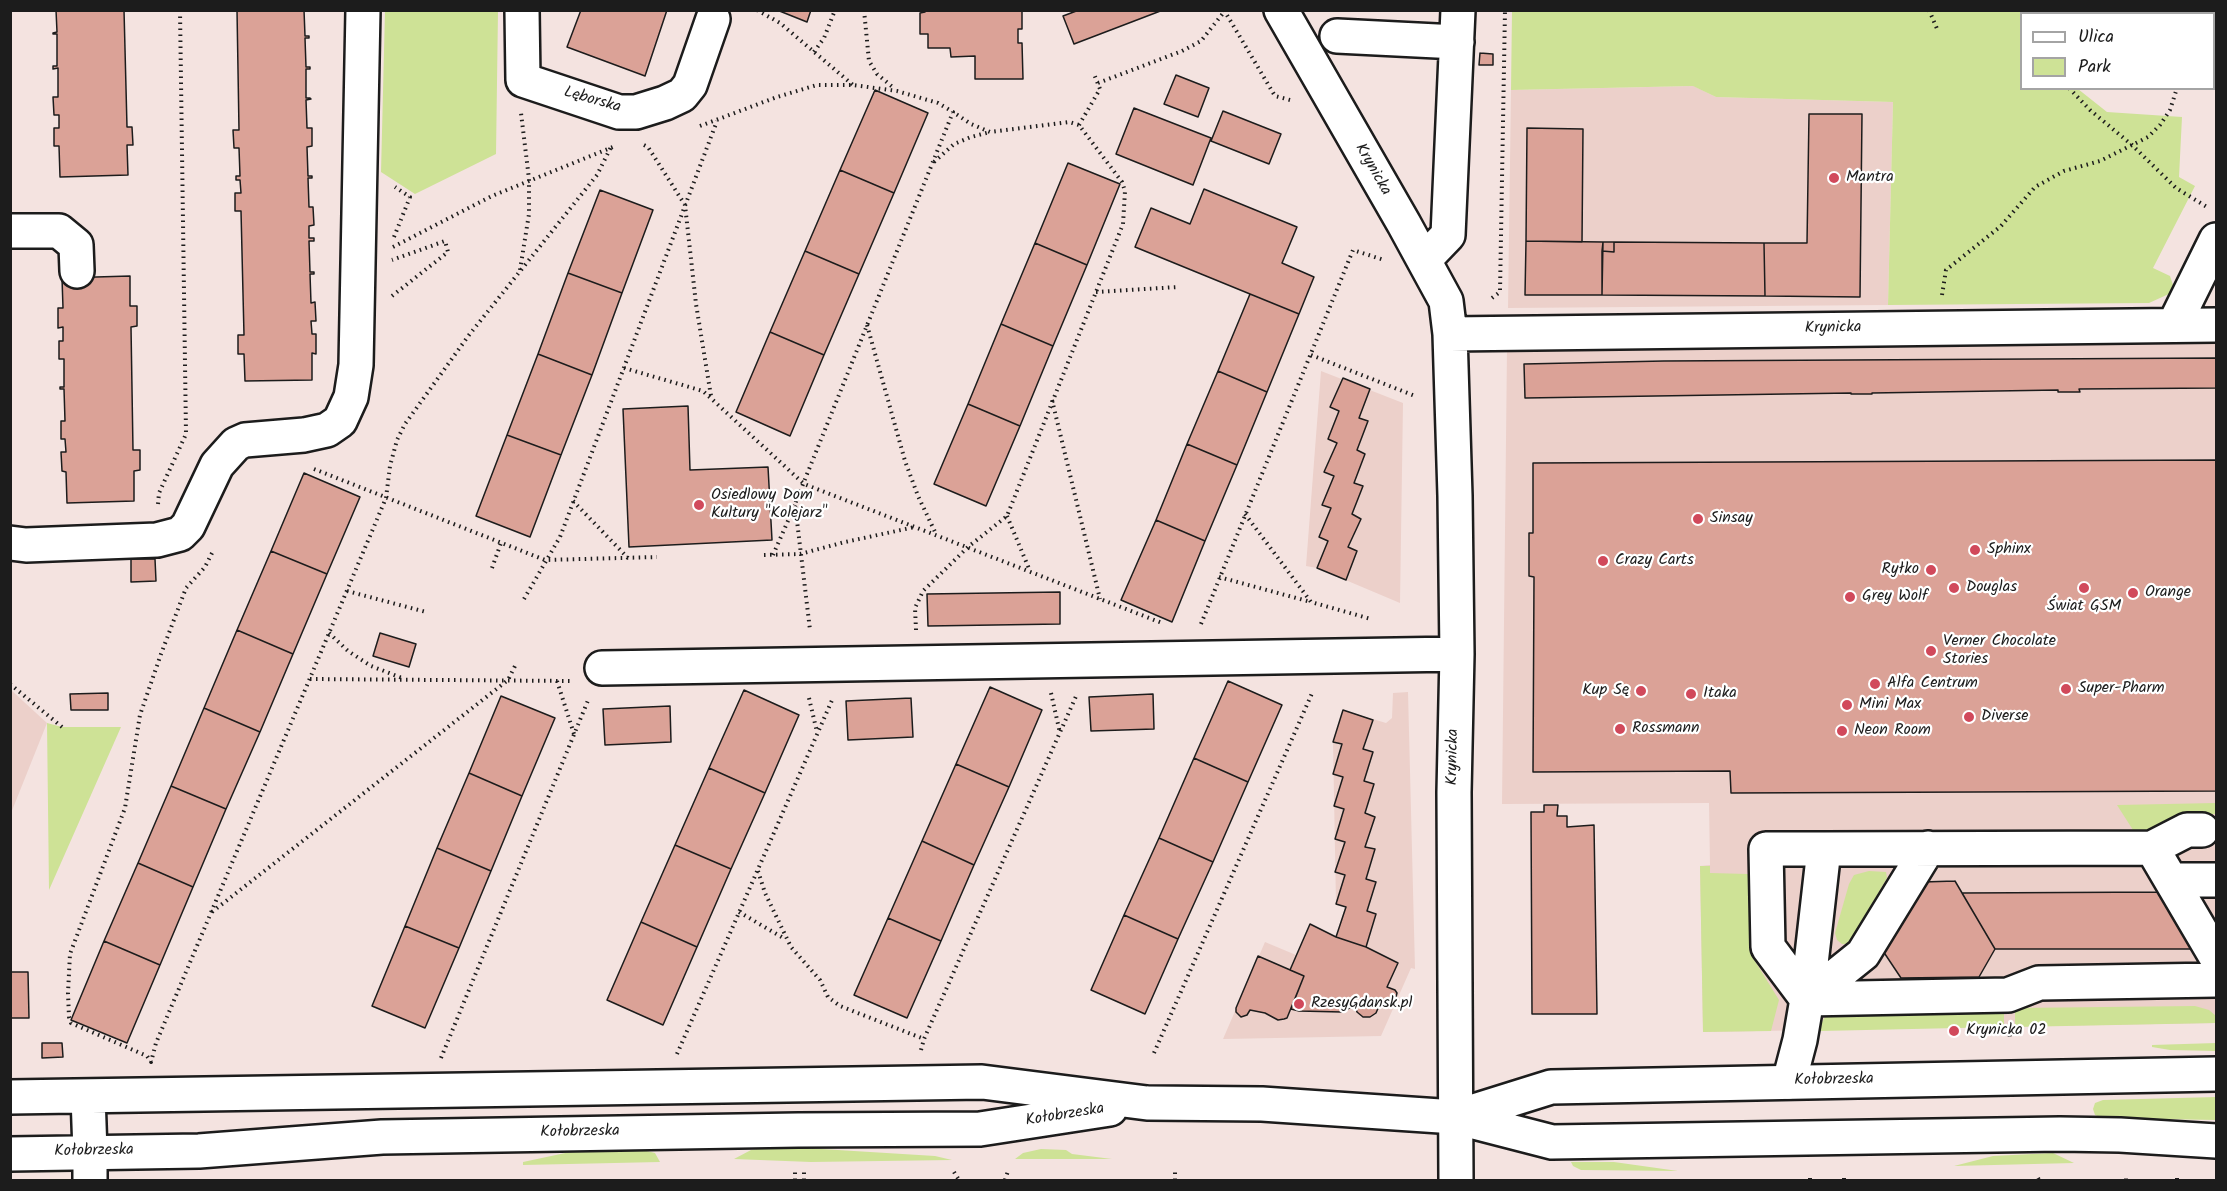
<!DOCTYPE html>
<html>
<head>
<meta charset="utf-8">
<style>
  body { margin:0 }
  #map { position:relative; width:2227px; height:1191px; overflow:hidden; background:#f4e3e0; font-family:Kalam,sans-serif }
  canvas { display:block }
  .frame { position:absolute; inset:0; border:12px solid #1c1c1c; pointer-events:none }
  .legend { position:absolute; left:2020px; top:12px; width:195px; height:78px; box-sizing:border-box; background:#fff; border:2px solid #a4a4a4; margin:0; padding:8px 10px; list-style:none; font-size:18px; color:#1c1c1c }
  .legend li { display:flex; align-items:center; gap:12px; height:30px }
  .legend b { width:30px; border:2px solid #a4a4a4 }
</style>
</head>
<body>
<div id="map">
<canvas width="2227" height="1191"></canvas>
<div class="frame"></div>
<ul class="legend">
<li><b style="height:8px;background:#fff"></b>Ulica</li>
<li><b style="height:16px;background:#cee296"></b>Park</li>
</ul>
</div>
<script>
const ctx = document.querySelector('canvas').getContext('2d');
ctx.lineJoin = 'round';
function paint(path, color) { ctx.fillStyle = color; ctx.fill(path, 'evenodd'); }
const toPath = rows => new Path2D(rows.map(r => 'M' + r).join(''));
function strokePath(path, color, width, dash) { ctx.strokeStyle = color; ctx.lineWidth = width; ctx.lineCap = dash ? 'butt' : 'round'; ctx.setLineDash(dash || []); ctx.stroke(path); }
function drawText(font, color, halo, rows, align = 'center') {
  ctx.font = font + ' Kalam,sans-serif'; ctx.lineWidth = 4.5; ctx.setLineDash([]); ctx.textBaseline = 'middle'; ctx.strokeStyle = halo; ctx.fillStyle = color; for (const [text, x, y, turn = 0] of rows) {
    ctx.save(); ctx.translate(x, y); ctx.rotate((+turn || 0) * Math.PI / 180); ctx.textAlign = isNaN(turn) ? turn : align; if (halo) ctx.strokeText(text, 0, 0); ctx.fillText(text, 0, 0); ctx.restore();
  }
}
paint(toPath([
  [1694,86,1716,97,1893,102,1888,305,1508,308,1511,90],
  [2216,340,2216,1023,1703,1032,1700,866,1710,865,1709,803,1502,804,1507,349],
  [1321,371,1403,403,1400,603,1317,568,1306,566],
  [11,690,47,723,11,813],
  [1408,692,1415,969,1411,968,1381,1036,1223,1039,1265,942,1296,955,1310,924,1336,937,1345,907,1336,904,1333,742,1343,710,1386,723,1392,718,1393,693]
]), '#ecd0ca');
paint(toPath([
  [385,11,498,11,496,154,415,194,381,172],
  [1512,11,2040,11,2040,13,2022,14,2022,88,2078,89,2107,112,2182,117,2179,177,2195,186,2153,268,2170,276,2173,285,2171,293,2149,303,1888,305,1893,102,1716,97,1693,86,1511,90],
  [47,723,62,727,121,727,49,890],
  [2216,803,2216,814,2203,814,2151,834,2138,833,2133,830,2117,805],
  [1700,866,1710,866,1710,873,1748,874,1750,953,1779,1000,1771,1031,1703,1032],
  [1869,871,1886,872,1887,878,1852,938,1846,944,1842,944,1837,940,1835,933,1849,884,1854,875],
  [2195,1006,2209,1010,2216,1016,2216,1023,2015,1027,2015,1008],
  [2004,1009,2004,1027,1820,1031,1822,1022,1827,1014],
  [2216,1043,2216,1051,2170,1050,2152,1047,2152,1045],
  [2216,1097,2216,1120,2102,1118,2095,1115,2093,1109,2095,1103,2103,1100],
  [773,1146,935,1156,952,1160,811,1162,734,1159,751,1150],
  [1041,1149,1066,1150,1072,1154,1112,1159,1015,1159,1023,1153],
  [643,1150,655,1153,660,1162,523,1165,523,1162,570,1152],
  [2053,1153,2074,1163,1954,1166,1993,1156],
  [1571,1162,1614,1162,1678,1171,1581,1170,1573,1166]
]), '#cee296');
const building = toPath([
  [56,10,124,10,127,127,132,127,133,145,127,145,128,175,60,177,59,146,54,146,54,128,59,128,59,115,54,115,53,97,58,97,58,68,53,69,53,66,57,66,57,34,53,34,53,33,57,32,56,10],
  [237,10,304,10,305,36,309,36,309,38,305,38,306,67,310,67,310,69,306,69,306,98,310,98,311,99,306,100,307,128,312,128,312,146,307,147,308,176,312,176,312,178,308,178,309,207,313,207,314,225,309,226,309,238,314,238,314,241,309,241,310,272,314,272,314,274,310,274,311,303,315,302,316,321,311,321,312,334,316,334,316,354,312,353,312,380,245,381,244,354,238,354,238,335,244,335,241,211,235,211,235,193,241,193,240,180,236,180,236,176,240,176,239,148,234,148,233,130,239,130,237,10],
  [581,10,667,10,645,76,567,47,581,10],
  [777,10,811,10,807,22,777,10],
  [925,10,1022,11,1022,29,1018,29,1018,43,1022,43,1023,79,975,79,975,56,951,57,950,48,928,48,928,34,920,34,920,13,925,12,925,10],
  [1079,10,1163,10,1074,44,1063,16,1079,10],
  [1480,53,1493,54,1493,65,1479,65,1480,53],
  [1176,75,1209,88,1198,117,1164,104,1176,75],
  [875,90,928,113,894,193,840,170,875,90],
  [1134,108,1211,138,1193,185,1116,154,1134,108],
  [1223,111,1281,134,1269,164,1211,141,1223,111],
  [1809,114,1862,114,1860,297,1765,296,1764,243,1807,243,1809,114],
  [1527,128,1583,129,1582,242,1526,241,1527,128],
  [1068,163,1120,184,1087,265,1035,243,1068,163],
  [840,170,894,193,859,274,805,251,840,170],
  [1204,189,1297,227,1282,263,1314,277,1299,314,1135,247,1151,208,1190,224,1204,189],
  [600,190,653,210,622,293,568,273,600,190],
  [1526,241,1603,242,1602,295,1525,295,1526,241],
  [1603,242,1614,242,1614,252,1602,251,1603,242],
  [1614,242,1764,243,1765,296,1602,295,1602,251,1614,252,1614,242],
  [1035,243,1087,265,1053,346,1001,324,1035,243],
  [805,251,859,274,824,355,770,332,805,251],
  [568,273,622,293,592,375,538,354,568,273],
  [130,276,130,306,137,306,137,326,131,327,133,450,140,450,140,470,134,471,134,501,67,503,66,472,62,471,61,452,66,452,65,439,61,439,61,421,65,421,64,389,60,389,60,387,64,387,64,359,59,359,59,341,63,341,63,327,58,328,58,308,63,308,62,278,130,276],
  [1250,294,1299,314,1267,392,1218,371,1250,294],
  [1001,324,1053,346,1020,426,968,404,1001,324],
  [770,332,824,355,790,436,736,412,770,332],
  [538,354,592,375,561,455,507,435,538,354],
  [2216,358,2216,388,2079,389,2080,392,2058,392,2058,390,1872,393,1872,394,1851,394,1851,393,1525,398,1524,364,1664,361,2216,358],
  [1218,371,1267,392,1237,465,1187,444,1218,371],
  [1343,378,1370,389,1359,418,1368,421,1357,450,1365,454,1354,483,1363,486,1352,514,1361,519,1348,547,1357,551,1346,580,1317,568,1328,541,1319,537,1331,508,1322,505,1334,476,1324,472,1337,443,1328,439,1339,411,1330,407,1343,378],
  [968,404,1020,426,986,506,934,484,968,404],
  [688,406,690,470,768,467,772,540,629,547,623,409,688,406],
  [507,435,561,455,530,537,476,516,507,435],
  [1187,444,1237,465,1205,541,1156,520,1187,444],
  [2216,460,2216,791,1731,793,1730,771,1533,772,1534,577,1529,576,1529,533,1533,533,1533,463,2216,460],
  [304,473,360,497,327,574,271,551,304,473],
  [1156,520,1205,541,1172,622,1121,600,1156,520],
  [271,551,327,574,293,654,237,630,271,551],
  [131,559,155,559,156,581,131,582,131,559],
  [1060,592,1060,624,928,626,927,594,1060,592],
  [237,630,293,654,260,732,204,708,237,630],
  [380,633,416,644,409,667,373,656,380,633],
  [1228,681,1282,705,1248,782,1194,758,1228,681],
  [990,687,1042,710,1009,787,956,764,990,687],
  [744,690,799,715,765,793,709,768,744,690],
  [108,693,108,710,71,710,70,694,108,693],
  [1153,694,1154,729,1091,731,1089,697,1153,694],
  [501,696,555,718,522,796,469,773,501,696],
  [911,698,913,737,848,740,846,701,911,698],
  [670,706,671,742,605,745,603,709,670,706],
  [204,708,260,732,226,809,171,786,204,708],
  [1343,710,1373,720,1363,749,1373,752,1364,781,1374,784,1365,813,1375,817,1365,847,1375,849,1366,879,1376,882,1367,911,1376,914,1366,947,1336,937,1346,907,1336,904,1345,875,1335,872,1345,842,1335,839,1344,809,1334,806,1343,777,1333,774,1342,744,1333,742,1343,710],
  [1194,758,1248,782,1213,862,1159,838,1194,758],
  [956,764,1009,787,974,865,922,841,956,764],
  [709,768,765,793,731,869,675,845,709,768],
  [469,773,522,796,491,871,437,848,469,773],
  [171,786,226,809,193,887,138,863,171,786],
  [1544,805,1558,805,1557,816,1567,816,1567,827,1594,825,1597,1014,1532,1014,1531,812,1544,812,1544,805],
  [1159,838,1213,862,1178,939,1124,915,1159,838],
  [922,841,974,865,941,941,888,918,922,841],
  [675,845,731,869,697,947,641,922,675,845],
  [437,848,491,871,459,948,405,926,437,848],
  [138,863,193,887,160,965,104,941,138,863],
  [1955,881,1995,949,1979,977,1901,978,1883,951,1923,882,1955,881],
  [2168,892,2200,949,1995,949,1962,893,2168,892],
  [1124,915,1178,939,1145,1014,1091,990,1124,915],
  [888,918,941,941,907,1018,854,995,888,918],
  [641,922,697,947,663,1025,607,1000,641,922],
  [1310,924,1336,937,1366,947,1398,963,1387,987,1395,990,1397,993,1395,1001,1392,1002,1382,999,1376,1013,1370,1017,1363,1017,1357,1012,1355,1005,1342,1012,1299,1011,1291,1009,1304,976,1290,970,1310,924],
  [405,926,459,948,425,1028,372,1006,405,926],
  [104,941,160,965,127,1043,71,1020,104,941],
  [1258,956,1304,976,1287,1018,1284,1019,1278,1020,1265,1013,1250,1010,1247,1015,1241,1017,1236,1012,1236,1008,1258,956],
  [10,972,28,972,29,1018,10,1018,10,972],
  [42,1043,62,1043,63,1057,42,1058,42,1043]
]);
paint(building, '#dba297');
strokePath(building, '#1c1c1c', 1.5);
const minor = toPath([
  [522,10,523,80,619,112,636,112,665,103,682,95,690,85,713,19],
  [1281,10,1404,224,1446,301,1450,334,1455,496,1457,654,1454,792,1456,1180],
  [1337,36,1457,42],
  [10,231,59,231,76,245,77,271],
  [1424,260,1448,235,1458,10],
  [2174,325,2216,240],
  [1450,334,2216,325],
  [10,543,26,545,157,540,180,534,188,526,217,465,236,444,245,440,304,435,327,430,340,421,351,397,356,365,363,10],
  [602,668,1457,654],
  [2152,848,2187,830,2202,830],
  [2171,880,2216,880],
  [1807,999,2008,995,2039,983,2216,980],
  [1807,999,1768,947,1766,849,1824,849],
  [1807,999,1863,954,1928,848],
  [1789,1082,1800,1040,1807,999,1824,849,2152,848,2216,957],
  [90,1152,90,1180]
]);
const major = toPath([
  [88,1096,90,1152],
  [10,1097,982,1082,1147,1103,1262,1104,1455,1117,1552,1142,2060,1134,2120,1135,2216,1141],
  [1455,1117,1551,1087,2216,1074],
  [10,1154,199,1151,382,1137,798,1130,980,1129,1110,1109]
]);
strokePath(minor, '#1c1c1c', 38);
strokePath(major, '#1c1c1c', 38);
strokePath(toPath([
  [757,10,780,23,853,85],
  [864,10,869,61,877,74,895,89],
  [1224,10,1275,96,1294,101],
  [1929,10,1938,31],
  [2061,10,2061,14],
  [2208,14,2210,10],
  [814,52,824,38,835,10],
  [1098,83,1182,51,1201,41,1224,12],
  [2069,88,2090,110,2132,145,2176,188,2207,207],
  [1079,125,1100,89,1094,74],
  [700,126,777,97,817,85,853,85,897,91,938,103,953,112,795,504,810,630],
  [644,145,648,147,685,205,696,304,711,396],
  [934,162,954,144,971,137,990,132],
  [394,237,410,197,395,187],
  [393,247,492,196,613,147],
  [520,270,529,214,529,179,521,113],
  [1096,292,1178,287],
  [1942,295,1946,270,2001,226,2035,187,2064,171,2100,161,2148,137,2160,125,2170,110,2177,88],
  [392,296,448,252,445,241,392,260],
  [1492,298,1500,292,1505,10],
  [867,325,905,461,918,496,936,534],
  [1311,355,1415,396],
  [624,368,703,391,804,484,1162,623],
  [1052,400,1100,599],
  [314,469,545,560,657,557],
  [573,501,628,558],
  [158,504,159,493,186,434,180,10],
  [1245,514,1311,602,1371,619],
  [1007,516,1030,571],
  [212,553,205,567,186,588,161,654,140,715,125,808,70,954,68,993,69,1017,71,1023,147,1056,151,1062,156,1043,386,498,390,466,397,440,405,424,469,335,597,175,611,147],
  [764,555,800,554,845,542,915,527],
  [773,555,795,505],
  [492,568,501,543],
  [1219,577,1311,602],
  [347,591,426,612],
  [524,599,560,537,717,121],
  [1201,624,1353,250,1384,260],
  [916,630,915,608,923,591,968,547,1007,516,1123,224,1125,191,1122,182,1079,125,1069,122,990,132,971,124,953,112],
  [329,633,348,651,371,666,402,678],
  [310,679,570,681],
  [557,681,574,734],
  [10,684,62,727],
  [1051,693,1060,733],
  [809,698,817,732],
  [758,871,765,893,791,947,820,980,828,997,840,1006,924,1039],
  [212,912,508,680,515,666],
  [739,912,785,939],
  [2009,1029,2010,1038],
  [921,1050,924,1039,1077,694],
  [1154,1053,1313,691],
  [677,1054,833,698],
  [441,1058,589,698],
  [954,1172,959,1180],
  [1810,1178,1810,1180],
  [1844,1178,1844,1180],
  [2038,1178,2039,1180],
  [2177,1178,2177,1180],
  [795,1180,795,1172],
  [804,1180,804,1172],
  [1005,1180,1008,1171],
  [1175,1180,1175,1170],
  [2126,1180,2126,1178]
]), '#1c1c1c', 4, [1.5, 4.5]);
strokePath(minor, '#fff', 33);
strokePath(major, '#fff', 33);
for (const [x, y, r, color] of [
  [1834,178,6,"#d1495b"],
  [699,505,6,"#d1495b"],
  [1698,519,6,"#d1495b"],
  [1975,550,6,"#d1495b"],
  [1603,561,6,"#d1495b"],
  [1931,570,6,"#d1495b"],
  [1954,588,6,"#d1495b"],
  [2084,588,6,"#d1495b"],
  [2133,593,6,"#d1495b"],
  [1850,597,6,"#d1495b"],
  [1931,651,6,"#d1495b"],
  [1875,684,6,"#d1495b"],
  [2066,689,6,"#d1495b"],
  [1641,691,6,"#d1495b"],
  [1691,694,6,"#d1495b"],
  [1847,705,6,"#d1495b"],
  [1969,717,6,"#d1495b"],
  [1620,729,6,"#d1495b"],
  [1842,731,6,"#d1495b"],
  [1299,1004,6,"#d1495b"],
  [1954,1031,6,"#d1495b"]
]) { const dot = new Path2D(); dot.arc(x, y, r, 0, 2 * Math.PI); ctx.fillStyle = color; ctx.fill(dot); strokePath(dot, '#fff', 2); }
drawText('16px', '#1c1c1c', '#fff', [
  ["Lęborska",592,101,16],
  ["Krynicka",1372,170,60],
  ["Krynicka",1833,329,-1],
  ["Krynicka",1454,757,-89],
  ["Kołobrzeska",1834,1081,-1],
  ["Kołobrzeska",1065,1116,-9],
  ["Kołobrzeska",580,1133,-1],
  ["Kołobrzeska",94,1152,-1]
]);
drawText('16px', '#1c1c1c', '#fff', [
  ["Mantra",1846,178],
  ["Osiedlowy Dom",711,496],
  ["Kultury \"Kolejarz\"",711,514],
  ["Sinsay",1710,519],
  ["Sphinx",1987,550],
  ["Crazy Carts",1615,561],
  ["Ryłko",1919,570,"right"],
  ["Douglas",1966,588],
  ["Orange",2145,593],
  ["Grey Wolf",1862,597],
  ["Świat GSM",2084,607,"center"],
  ["Verner Chocolate",1943,642],
  ["Stories",1943,660],
  ["Alfa Centrum",1887,684],
  ["Super-Pharm",2078,689],
  ["Kup Sę",1629,691,"right"],
  ["Itaka",1703,694],
  ["Mini Max",1859,705],
  ["Diverse",1981,717],
  ["Rossmann",1632,729],
  ["Neon Room",1854,731],
  ["RzesyGdansk.pl",1311,1004],
  ["Krynicka 02",1966,1031]
], 'left');
</script>
</body>
</html>
